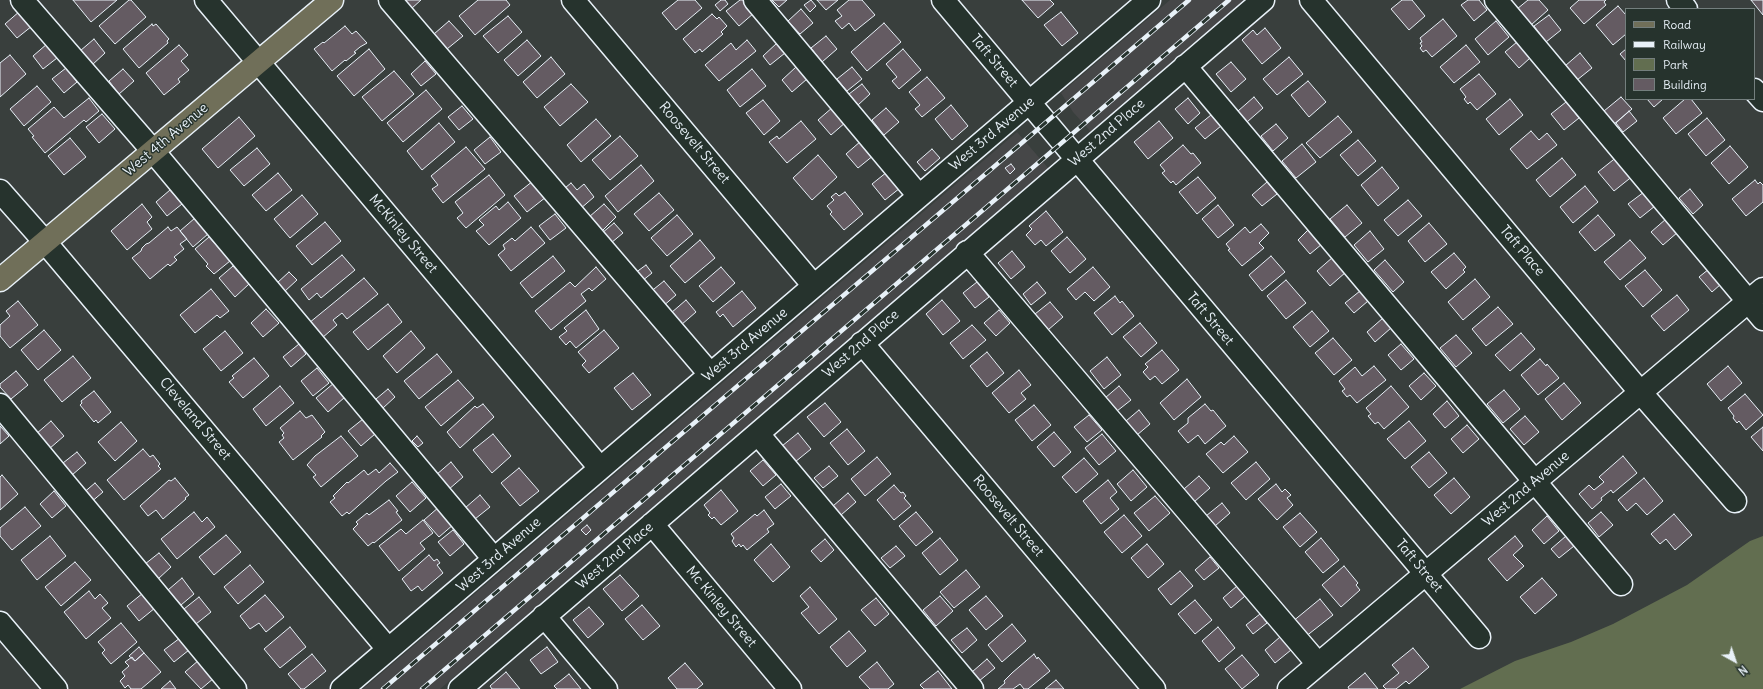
<!DOCTYPE html>
<html>
<head>
<meta charset="utf-8">
<style>
  body { margin:0 }
  #map { position:relative; width:1763px; height:689px; overflow:hidden; background:#393f3d; font-family:Delius,sans-serif }
  canvas { display:block }
  .legend { position:absolute; left:1625px; top:8px; width:130px; height:92px; box-sizing:border-box; background:#26332d; border:1px solid #747f7e; margin:0; padding:5px 7px; list-style:none; font-size:12px; color:#e8f1f8 }
  .legend li { display:flex; align-items:center; gap:8px; height:20px }
  .legend b { width:20px; border:1px solid #747f7e }
  .north { position:absolute; left:1715px; top:641px; width:40px; height:40px; -webkit-text-stroke:3px #26332d; paint-order:stroke; rotate:140deg; font-size:11px; font-weight:700; line-height:16px; text-align:center; color:#e8f1f8 }
  .north::after { content:''; display:block; margin:auto; width:14px; height:18px; background:#e8f1f8; clip-path:polygon(50% 0,100% 100%,50% 72%,0 100%) }
</style>
</head>
<body>
<div id="map">
<canvas width="1763" height="689"></canvas>
<ul class="legend">
<li><b style="height:5px;background:#706f59"></b>Road</li>
<li><b style="height:5px;background:#e8f1f8"></b>Railway</li>
<li><b style="height:11px;background:#626e50"></b>Park</li>
<li><b style="height:11px;background:#645b62"></b>Building</li>
</ul>
<div class="north">N</div>
</div>
<script>
const ctx = document.querySelector('canvas').getContext('2d');
ctx.lineJoin = 'round';
function paint(path, color) { ctx.fillStyle = color; ctx.fill(path, 'evenodd'); }
const toPath = rows => new Path2D(rows.map(r => 'M' + r).join(''));
function strokePath(path, color, width, dash) { ctx.strokeStyle = color; ctx.lineWidth = width; ctx.lineCap = dash ? 'butt' : 'round'; ctx.setLineDash(dash || []); ctx.stroke(path); }
function drawText(font, color, halo, rows, align = 'center') {
  ctx.font = font + ' Delius,sans-serif'; ctx.lineWidth = 3; ctx.setLineDash([]); ctx.textBaseline = 'middle'; ctx.strokeStyle = halo; ctx.fillStyle = color; for (const [text, x, y, turn = 0] of rows) {
    ctx.save(); ctx.translate(x, y); ctx.rotate((+turn || 0) * Math.PI / 180); ctx.textAlign = isNaN(turn) ? turn : align; if (halo) ctx.strokeText(text, 0, 0); ctx.fillText(text, 0, 0); ctx.restore();
  }
}
paint(toPath([
  [1170,0,1247,0,1091,132,1073,112,1061,93],
  [1017,132,1049,169,440,689,363,689]
]), '#464748');
paint(toPath([
  [1763,536,1763,689,1460,689,1515,661,1571,642,1613,624,1687,585,1750,541]
]), '#626e50');
const building = toPath([
  [73,0,117,0,91,22,73,0],
  [129,0,131,0,146,17,115,44,99,26,129,0],
  [403,0,421,0,411,9,403,0],
  [478,0,506,0,510,5,475,35,459,16,478,0],
  [678,0,695,0,702,8,676,30,662,13,678,0],
  [721,0,725,0,728,4,720,11,715,5,721,0],
  [740,0,744,0,754,13,739,26,726,11,740,0],
  [772,0,787,0,779,7,772,0],
  [811,0,816,6,810,12,804,5,811,0],
  [817,0,838,0,826,10,817,0],
  [849,0,862,0,875,15,855,31,849,23,842,29,835,21,842,16,837,10,849,0],
  [1022,0,1050,0,1054,4,1038,18,1022,0],
  [1402,0,1412,0,1425,16,1409,30,1391,9,1402,0],
  [1468,0,1479,0,1487,10,1474,21,1461,5,1468,0],
  [1528,0,1539,0,1548,10,1531,25,1517,9,1528,0],
  [1579,0,1606,0,1604,2,1606,5,1584,24,1570,8,1579,0],
  [1751,0,1763,0,1763,15,1751,0],
  [1618,6,1626,15,1626,34,1613,45,1596,25,1618,6],
  [801,9,813,23,800,34,788,21,801,9],
  [20,11,32,26,17,38,5,24,20,11],
  [1061,12,1078,33,1062,46,1044,25,1061,12],
  [712,14,717,19,719,17,727,26,721,32,723,34,702,52,700,49,695,53,683,39,712,14],
  [1549,15,1561,30,1546,42,1534,26,1549,15],
  [508,16,522,32,498,53,483,36,508,16],
  [1443,19,1457,36,1432,57,1426,50,1423,52,1420,48,1422,46,1420,43,1422,42,1420,38,1443,19],
  [449,21,463,36,447,49,434,34,449,21],
  [1496,21,1509,37,1488,55,1475,39,1496,21],
  [884,23,901,42,867,71,851,52,884,23],
  [152,24,153,26,156,24,169,39,167,41,168,43,139,68,123,49,152,24],
  [345,26,352,34,356,31,367,43,360,47,354,52,356,53,346,61,345,60,332,71,314,49,323,42,324,43,345,26],
  [1265,28,1281,48,1262,64,1242,40,1253,30,1257,35,1265,28],
  [826,36,837,49,822,62,811,48,826,36],
  [94,39,105,53,92,65,80,51,94,39],
  [527,40,541,56,518,76,504,60,527,40],
  [747,40,756,51,719,81,705,65,731,43,736,50,747,40],
  [1517,42,1530,58,1519,68,1505,52,1517,42],
  [777,43,785,53,770,65,763,56,777,43],
  [47,44,57,58,43,69,33,56,47,44],
  [179,45,188,55,181,61,189,70,178,79,180,82,164,95,146,73,179,45],
  [1466,45,1480,62,1454,83,1440,67,1466,45],
  [369,49,385,69,354,96,337,76,369,49],
  [903,49,921,70,899,89,892,81,897,77,886,64,903,49],
  [1626,49,1626,61,1620,54,1626,49],
  [1580,53,1592,68,1577,80,1565,66,1580,53],
  [10,55,26,74,0,97,0,63,10,55],
  [551,57,565,74,537,98,523,82,551,57],
  [1289,57,1303,74,1277,95,1263,79,1289,57],
  [425,61,436,74,421,86,411,74,425,61],
  [1231,62,1246,79,1231,92,1216,74,1231,62],
  [796,67,807,79,792,92,782,80,796,67],
  [852,67,862,79,847,91,837,79,852,67],
  [66,68,77,82,64,93,52,79,66,68],
  [123,69,134,81,119,94,109,81,123,69],
  [752,69,766,86,740,107,727,90,752,69],
  [394,71,414,94,382,121,362,97,394,71],
  [1479,74,1496,94,1477,110,1470,102,1468,104,1464,99,1466,97,1460,89,1479,74],
  [927,77,945,98,922,117,915,109,920,105,909,92,927,77],
  [1308,81,1326,102,1309,117,1291,95,1308,81],
  [571,84,588,102,560,126,544,107,571,84],
  [862,84,870,94,858,105,849,94,862,84],
  [37,86,51,102,24,126,10,109,37,86],
  [426,90,442,109,403,142,387,123,426,90],
  [1254,97,1263,108,1247,122,1238,111,1254,97],
  [1621,97,1632,109,1614,124,1604,111,1621,97],
  [89,98,99,111,86,122,84,120,45,153,32,137,34,136,28,129,54,107,64,118,89,98],
  [1188,98,1200,113,1188,124,1175,109,1188,98],
  [1510,99,1523,115,1499,135,1486,119,1510,99],
  [1647,99,1663,99,1654,107,1647,99],
  [1685,99,1691,99,1702,113,1676,134,1663,118,1685,99],
  [763,100,780,121,764,135,746,113,763,100],
  [1566,102,1579,118,1564,130,1551,114,1566,102],
  [951,105,968,126,952,140,935,119,951,105],
  [462,106,473,119,459,130,448,117,462,106],
  [833,107,846,122,831,135,818,120,833,107],
  [886,108,899,122,884,135,872,120,886,108],
  [1629,111,1637,121,1623,132,1616,123,1629,111],
  [102,114,115,129,99,143,86,127,102,114],
  [1211,115,1221,126,1205,139,1195,128,1211,115],
  [1338,116,1352,132,1320,158,1306,143,1338,116],
  [239,117,255,136,218,168,202,149,239,117],
  [1707,118,1725,140,1706,156,1688,134,1707,118],
  [596,119,611,136,581,162,567,145,596,119],
  [801,121,816,139,787,163,769,142,777,136,779,139,801,121],
  [1159,121,1173,138,1148,159,1134,142,1159,121],
  [439,123,455,142,422,170,407,151,439,123],
  [1276,124,1288,138,1273,151,1261,136,1276,124],
  [1531,131,1539,140,1547,133,1557,145,1527,169,1510,149,1531,131],
  [620,136,638,156,610,180,592,160,620,136],
  [490,137,501,152,485,164,474,150,490,137],
  [70,138,86,157,64,175,48,156,70,138],
  [1358,140,1376,161,1358,176,1340,155,1358,140],
  [861,141,874,155,858,168,846,154,861,141],
  [1302,144,1316,162,1296,178,1282,161,1302,144],
  [1183,145,1191,154,1193,153,1201,163,1176,185,1173,181,1171,183,1162,173,1165,171,1160,165,1183,145],
  [1730,146,1748,167,1729,184,1711,163,1730,146],
  [466,147,485,169,443,203,432,189,438,185,431,176,466,147],
  [257,148,270,164,244,186,230,170,257,148],
  [932,149,940,158,925,171,917,162,932,149],
  [818,155,837,177,812,200,793,178,818,155],
  [1618,156,1634,175,1614,191,1598,172,1618,156],
  [1562,158,1576,175,1550,197,1536,180,1562,158],
  [1011,164,1015,169,1010,174,1005,168,1011,164],
  [641,165,654,181,618,212,605,196,641,165],
  [1382,167,1399,188,1378,206,1361,185,1382,167],
  [887,172,900,188,885,200,872,184,887,172],
  [278,173,292,190,266,211,252,195,278,173],
  [489,175,505,195,466,228,457,218,463,213,455,202,489,175],
  [1198,177,1216,198,1197,214,1179,192,1198,177],
  [1755,180,1758,184,1760,182,1763,185,1763,202,1746,216,1732,199,1755,180],
  [533,181,546,197,527,212,514,196,533,181],
  [1267,182,1277,194,1262,206,1252,195,1267,182],
  [571,183,577,190,584,184,594,197,580,209,565,188,571,183],
  [1585,186,1598,202,1573,223,1560,207,1585,186],
  [1690,189,1703,205,1693,214,1679,198,1690,189],
  [170,190,182,204,167,216,156,202,170,190],
  [845,192,863,214,844,230,830,214,832,212,827,206,834,200,831,197,836,193,839,196,845,192],
  [1644,192,1655,206,1640,218,1628,204,1644,192],
  [659,193,674,210,649,231,634,214,659,193],
  [302,195,318,214,290,238,274,219,302,195],
  [1408,200,1422,216,1398,236,1384,220,1408,200],
  [508,202,521,218,489,245,476,231,484,225,479,220,496,206,499,210,508,202],
  [142,204,152,217,147,222,152,229,127,250,111,231,142,204],
  [604,204,616,217,602,231,589,217,604,204],
  [1218,205,1234,225,1218,238,1202,219,1218,205],
  [1347,205,1362,223,1345,237,1330,219,1347,205],
  [1046,211,1063,232,1046,246,1041,240,1035,245,1026,235,1032,229,1029,226,1046,211],
  [555,214,566,228,550,240,539,226,555,214],
  [677,215,693,234,667,256,651,238,677,215],
  [1598,215,1615,235,1595,251,1579,232,1598,215],
  [195,218,208,234,193,247,180,231,195,218],
  [1666,219,1678,232,1663,245,1651,232,1666,219],
  [325,222,341,241,312,265,296,246,325,222],
  [614,223,623,233,611,243,602,233,614,223],
  [1429,223,1447,244,1425,262,1408,241,1429,223],
  [1261,224,1269,233,1259,243,1264,248,1242,266,1228,250,1230,249,1226,244,1245,227,1250,233,1261,224],
  [168,227,171,231,177,227,187,239,180,244,184,249,174,257,177,260,170,266,168,264,150,279,132,258,141,251,142,248,146,244,149,243,168,227],
  [531,227,545,243,511,271,498,255,505,249,503,245,512,238,515,241,531,227],
  [1309,229,1322,244,1310,254,1298,240,1309,229],
  [1370,231,1384,249,1368,262,1354,245,1370,231],
  [209,237,230,261,214,274,206,266,208,264,195,249,209,237],
  [1067,237,1086,259,1070,273,1051,251,1067,237],
  [700,240,715,258,685,283,670,266,700,240],
  [1630,240,1646,258,1620,280,1604,262,1630,240],
  [1012,251,1025,267,1011,279,998,263,1012,251],
  [1454,253,1466,267,1463,270,1465,272,1446,289,1431,272,1454,253],
  [342,255,355,270,321,298,317,293,309,300,301,289,342,255],
  [553,256,565,271,532,298,520,283,553,256],
  [1271,256,1285,272,1262,291,1249,275,1271,256],
  [1333,257,1346,272,1330,286,1317,271,1333,257],
  [1385,260,1404,282,1393,292,1374,270,1385,260],
  [646,265,652,273,642,281,635,273,646,265],
  [233,266,249,284,235,297,219,278,233,266],
  [596,267,606,279,592,291,589,288,581,294,586,301,551,330,535,311,570,282,575,287,596,267],
  [721,267,735,283,713,302,699,286,721,267],
  [1093,267,1110,287,1094,301,1085,292,1076,300,1067,289,1093,267],
  [1709,269,1721,284,1712,292,1699,277,1709,269],
  [1645,270,1662,290,1643,307,1625,286,1645,270],
  [289,272,297,280,284,292,277,283,289,272],
  [364,278,378,294,347,319,342,313,333,320,337,325,322,338,309,323,364,278],
  [1475,279,1490,297,1463,320,1448,302,1475,279],
  [1286,280,1306,303,1286,319,1267,296,1286,280],
  [664,281,676,295,662,307,649,293,664,281],
  [977,282,989,297,975,308,963,293,977,282],
  [1037,282,1046,293,1031,305,1023,294,1037,282],
  [211,289,229,311,220,318,217,315,195,333,180,315,211,289],
  [742,291,756,308,733,327,723,314,720,317,716,312,742,291],
  [1360,291,1368,301,1354,313,1345,303,1360,291],
  [1677,295,1689,310,1664,331,1651,316,1677,295],
  [1115,296,1120,303,1122,301,1134,316,1112,335,1094,313,1115,296],
  [686,300,696,312,681,325,671,313,686,300],
  [942,300,960,321,943,335,926,314,942,300],
  [18,301,38,325,10,348,0,336,0,325,10,316,6,311,18,301],
  [1050,302,1063,317,1048,330,1035,314,1050,302],
  [388,304,402,322,368,350,353,332,388,304],
  [1498,307,1513,324,1486,346,1472,329,1498,307],
  [266,309,279,323,263,337,251,323,266,309],
  [586,310,599,329,576,348,570,341,566,345,559,337,567,331,564,328,586,310],
  [999,310,1010,323,996,336,984,323,999,310],
  [1312,311,1329,331,1310,347,1293,327,1312,311],
  [1383,318,1391,328,1375,342,1367,332,1383,318],
  [1140,323,1157,343,1141,357,1123,337,1140,323],
  [972,325,986,340,963,359,950,343,972,325],
  [44,330,61,350,38,370,21,350,44,330],
  [604,330,619,348,589,373,582,365,586,361,578,352,604,330],
  [225,331,243,353,221,371,203,349,225,331],
  [411,331,425,348,397,373,383,356,411,331],
  [1521,333,1535,349,1510,371,1495,355,1521,333],
  [1456,335,1472,353,1456,367,1440,348,1456,335],
  [1333,338,1352,360,1334,375,1315,353,1333,338],
  [299,344,306,354,291,367,283,357,299,344],
  [1401,344,1414,359,1401,370,1388,355,1401,344],
  [1162,350,1179,370,1162,384,1155,376,1150,380,1143,372,1148,367,1145,364,1162,350],
  [987,352,1004,373,987,387,970,366,987,352],
  [437,354,452,372,419,399,404,381,437,354],
  [73,356,91,378,62,402,44,380,73,356],
  [1107,357,1121,375,1104,389,1090,371,1107,357],
  [254,358,269,376,243,398,229,382,234,378,232,376,254,358],
  [1540,359,1546,366,1547,364,1559,378,1538,395,1521,375,1540,359],
  [1374,366,1386,380,1357,403,1350,395,1347,397,1342,391,1345,389,1339,381,1355,367,1362,376,1374,366],
  [1728,366,1742,383,1721,401,1707,384,1728,366],
  [317,368,329,383,313,396,301,381,317,368],
  [1019,370,1031,385,1021,393,1026,399,1009,413,992,393,1019,370],
  [16,371,28,385,11,399,0,387,0,384,16,371],
  [633,373,651,395,632,410,614,388,633,373],
  [1424,373,1436,386,1421,400,1409,386,1424,373],
  [1187,379,1201,397,1174,420,1160,403,1187,379],
  [458,380,474,398,441,426,425,407,458,380],
  [334,383,345,397,328,412,316,398,334,383],
  [1564,383,1581,403,1562,420,1545,399,1564,383],
  [280,386,294,403,266,426,253,409,280,386],
  [1119,386,1131,400,1117,411,1105,398,1119,386],
  [1391,386,1409,407,1384,429,1378,422,1375,424,1368,416,1371,414,1366,408,1391,386],
  [388,389,395,397,383,408,376,399,388,389],
  [1504,390,1520,409,1503,423,1487,404,1504,390],
  [94,391,111,412,98,423,96,420,94,422,80,405,82,403,81,401,94,391],
  [1745,394,1763,415,1746,430,1739,421,1737,423,1733,418,1734,416,1728,408,1745,394],
  [1447,401,1459,416,1445,428,1433,414,1447,401],
  [825,403,841,422,824,437,807,417,825,403],
  [483,404,494,417,460,448,447,432,475,406,477,408,483,404],
  [1205,404,1211,411,1213,410,1226,426,1205,444,1198,435,1188,443,1178,431,1188,423,1188,418,1205,404],
  [1034,405,1051,425,1032,441,1015,420,1034,405],
  [1139,410,1150,424,1137,435,1126,421,1139,410],
  [300,411,306,418,312,415,325,432,321,436,322,437,293,460,279,442,284,438,282,435,284,433,280,428,300,411],
  [1089,415,1102,430,1087,442,1074,427,1089,415],
  [1525,416,1539,432,1524,445,1510,429,1525,416],
  [363,419,375,434,361,446,348,431,363,419],
  [51,421,64,436,49,449,36,434,51,421],
  [1409,421,1426,441,1405,459,1387,439,1409,421],
  [121,422,137,441,115,461,98,442,121,422],
  [1467,425,1479,439,1463,453,1451,439,1467,425],
  [0,426,9,436,0,444,0,426],
  [1763,427,1763,451,1751,437,1763,427],
  [847,429,865,451,848,465,830,443,847,429],
  [1054,432,1071,452,1054,467,1037,447,1054,432],
  [798,433,811,449,795,462,782,446,798,433],
  [493,434,511,456,492,473,473,450,493,434],
  [1102,434,1116,451,1099,465,1085,448,1102,434],
  [341,436,358,456,321,487,313,477,316,475,307,465,315,456,341,436],
  [417,436,423,443,418,447,412,441,417,436],
  [1234,436,1248,452,1223,473,1206,454,1221,442,1224,445,1234,436],
  [143,449,150,457,153,455,160,464,158,466,161,469,124,500,107,480,143,449],
  [77,452,86,463,72,475,63,463,77,452],
  [1429,452,1447,473,1429,488,1411,467,1429,452],
  [1623,456,1637,473,1613,493,1611,490,1601,498,1602,500,1592,509,1579,494,1589,485,1594,490,1604,482,1599,477,1623,456],
  [877,457,891,474,865,496,851,479,877,457],
  [1084,458,1098,474,1076,493,1062,477,1084,458],
  [763,460,776,475,763,486,750,471,763,460],
  [451,462,463,477,448,490,436,475,451,462],
  [1256,462,1270,479,1246,500,1231,483,1256,462],
  [390,463,398,472,386,481,349,514,347,512,342,516,330,502,335,498,333,496,347,482,348,483,364,470,368,475,376,469,379,473,390,463],
  [829,466,838,476,823,488,814,478,829,466],
  [519,468,539,491,520,506,501,483,519,468],
  [1133,470,1147,487,1131,501,1117,484,1133,470],
  [2,475,18,494,0,510,0,477,2,475],
  [1199,476,1210,488,1194,502,1184,489,1199,476],
  [175,478,189,495,185,498,186,499,163,519,156,510,148,516,140,506,169,480,171,481,175,478],
  [1454,478,1470,497,1451,514,1434,495,1454,478],
  [1644,478,1663,501,1647,515,1636,503,1627,511,1618,500,1644,478],
  [1108,480,1117,492,1110,498,1119,509,1101,524,1083,501,1108,480],
  [412,482,426,498,410,512,396,496,412,482],
  [95,483,103,492,90,503,82,494,95,483],
  [781,484,791,496,775,509,765,497,781,484],
  [1276,484,1282,492,1285,489,1291,495,1287,498,1293,505,1277,520,1258,499,1276,484],
  [894,485,901,493,903,492,906,496,904,498,911,506,894,520,877,500,894,485],
  [721,490,738,511,721,525,714,517,712,519,708,515,710,513,704,505,721,490],
  [54,491,66,506,52,518,40,504,54,491],
  [848,493,856,502,841,515,833,506,848,493],
  [480,495,490,507,475,519,465,508,480,495],
  [1155,496,1170,513,1149,531,1134,513,1155,496],
  [389,500,398,511,396,512,402,520,374,543,373,542,368,546,353,529,358,524,356,522,367,513,369,515,389,500],
  [1222,503,1230,513,1215,526,1206,516,1222,503],
  [25,507,41,526,12,550,0,536,0,528,25,507],
  [439,507,454,524,439,537,424,520,439,507],
  [764,510,774,524,767,529,769,532,747,550,743,545,741,547,739,544,736,547,732,541,734,538,731,534,755,514,757,516,764,510],
  [194,512,202,522,207,517,215,527,177,559,161,539,194,512],
  [916,512,933,532,916,546,899,526,916,512],
  [1601,512,1613,525,1599,537,1588,523,1601,512],
  [1300,513,1317,532,1300,547,1283,527,1300,513],
  [1674,514,1692,535,1675,550,1666,539,1660,544,1651,534,1674,514],
  [1124,515,1142,536,1122,553,1104,532,1124,515],
  [1547,516,1559,531,1544,544,1532,530,1547,516],
  [423,520,433,533,420,543,425,549,399,571,379,546,401,529,406,534,423,520],
  [587,525,591,530,586,535,581,530,587,525],
  [453,530,464,544,450,556,438,542,453,530],
  [226,535,241,552,214,575,199,557,226,535],
  [50,536,66,556,37,580,21,560,50,536],
  [1515,536,1523,546,1513,555,1524,566,1507,581,1488,559,1515,536],
  [1566,536,1574,546,1559,558,1551,549,1566,536],
  [940,538,958,560,940,575,922,553,940,538],
  [1321,538,1339,560,1323,573,1305,552,1321,538],
  [825,539,834,550,821,562,811,551,825,539],
  [771,544,790,567,773,582,754,560,771,544],
  [1147,544,1164,564,1148,578,1131,558,1147,544],
  [896,546,905,556,890,568,881,558,896,546],
  [159,553,171,567,158,579,145,564,159,553],
  [429,555,434,561,437,559,440,563,437,565,443,573,422,591,418,586,411,591,402,579,429,555],
  [1210,557,1219,568,1204,580,1195,570,1210,557],
  [75,562,91,580,61,606,45,587,75,562],
  [250,565,264,582,238,604,224,587,250,565],
  [1344,566,1358,583,1356,585,1360,590,1341,607,1322,585,1344,566],
  [966,570,980,587,954,608,940,592,966,570],
  [1180,571,1193,586,1171,605,1158,589,1180,571],
  [620,575,639,596,622,611,603,589,620,575],
  [182,578,194,594,181,605,168,590,182,578],
  [1542,578,1557,595,1535,614,1520,597,1542,578],
  [1237,586,1245,596,1231,608,1223,598,1237,586],
  [810,587,837,619,819,634,801,613,809,607,800,596,810,587],
  [89,591,95,599,100,594,108,603,102,608,111,618,86,639,64,612,89,591],
  [143,593,155,608,139,621,127,606,143,593],
  [265,595,284,617,266,632,259,623,250,629,240,616,265,595],
  [940,596,953,611,936,626,923,610,940,596],
  [986,596,1003,616,986,630,969,610,986,596],
  [199,597,211,612,196,624,184,609,199,597],
  [876,598,889,614,875,626,861,610,876,598],
  [1320,599,1333,615,1305,637,1292,622,1320,599],
  [1195,600,1212,620,1195,634,1178,614,1195,600],
  [642,605,660,626,643,640,625,619,642,605],
  [589,607,604,624,588,638,573,620,589,607],
  [1260,614,1267,623,1253,634,1246,625,1260,614],
  [121,623,137,642,111,664,102,653,105,650,98,642,121,623],
  [1012,624,1026,641,1002,662,988,645,1012,624],
  [290,627,306,647,280,668,264,649,290,627],
  [1218,627,1235,648,1219,662,1202,641,1218,627],
  [967,628,977,640,962,653,951,640,967,628],
  [849,631,866,651,847,667,830,647,849,631],
  [1280,637,1291,650,1275,663,1265,650,1280,637],
  [180,638,189,650,174,662,164,650,180,638],
  [139,647,144,653,135,661,129,656,139,647],
  [547,647,558,662,541,674,530,660,547,647],
  [1413,648,1429,667,1409,684,1406,681,1396,689,1386,689,1383,686,1399,673,1392,665,1413,648],
  [144,653,161,672,141,689,131,689,128,685,125,688,120,681,125,676,122,672,129,666,125,662,132,657,135,661,144,653],
  [312,654,326,671,304,689,301,689,288,674,312,654],
  [1034,654,1037,659,1038,657,1050,671,1028,689,1024,689,1020,684,1013,689,998,689,1005,683,1004,681,1012,673,1034,654],
  [1242,655,1259,675,1242,689,1225,669,1242,655],
  [987,659,995,668,979,681,972,672,987,659],
  [199,660,214,678,201,689,185,672,199,660],
  [877,662,894,684,888,689,870,689,859,677,877,662],
  [685,663,703,684,697,689,677,689,668,678,685,663],
  [938,671,952,689,924,689,920,685,938,671],
  [506,672,520,689,492,689,490,686,506,672],
  [1365,673,1378,689,1349,689,1348,687,1365,673],
  [569,674,581,689,557,689,554,686,569,674],
  [1056,680,1064,689,1045,689,1056,680],
  [170,681,176,689,161,689,170,681]
]);
paint(building, '#645b62');
strokePath(building, '#e8f1f8', 1);
const minor = toPath([
  [22,0,153,151,494,559],
  [206,0,600,468],
  [390,0,710,374],
  [573,0,814,286],
  [755,0,919,196],
  [943,0,1479,637],
  [1311,0,1641,393,1735,501],
  [1496,0,1763,319],
  [1678,0,1686,9],
  [1185,66,1621,584],
  [1754,90,1763,100],
  [0,191,45,242,388,649],
  [967,252,1318,664],
  [862,343,1154,689],
  [0,405,235,689],
  [758,434,972,689],
  [652,524,790,689],
  [544,616,606,689],
  [0,623,56,689],
  [342,689,1149,0],
  [460,689,1263,0],
  [1289,689,1763,289]
]);
const major = toPath([
  [0,280,332,0]
]);
strokePath(minor, '#e8f1f8', 25);
strokePath(major, '#e8f1f8', 25);
strokePath(minor, '#26332d', 22);
strokePath(major, '#706f59', 22);
const rail = toPath([
  [383,689,1189,0],
  [422,689,1229,0]
]);
strokePath(rail, '#e8f1f8', 4.5);
strokePath(rail, '#26332d', 3, [9]);
drawText('14px', '#e8f1f8', '#26332d', [
  ["Taft Street",994,61,50],
  ["West 2nd Place",1107,133,-41],
  ["West 3rd Avenue",992,134,-40],
  ["West 4th Avenue",166,140,-40],
  ["Roosevelt Street",694,143,50],
  ["McKinley Street",403,234,50],
  ["Taft Place",1522,251,50],
  ["Taft Street",1210,319,50],
  ["West 2nd Place",861,344,-41],
  ["West 3rd Avenue",745,345,-40],
  ["Cleveland Street",195,419,50],
  ["West 2nd Avenue",1526,489,-40],
  ["Roosevelt Street",1008,516,50],
  ["West 3rd Avenue",499,555,-41],
  ["West 2nd Place",615,556,-40],
  ["Taft Street",1419,566,50],
  ["Mc Kinley Street",721,607,50]
]);
</script>
</body>
</html>
